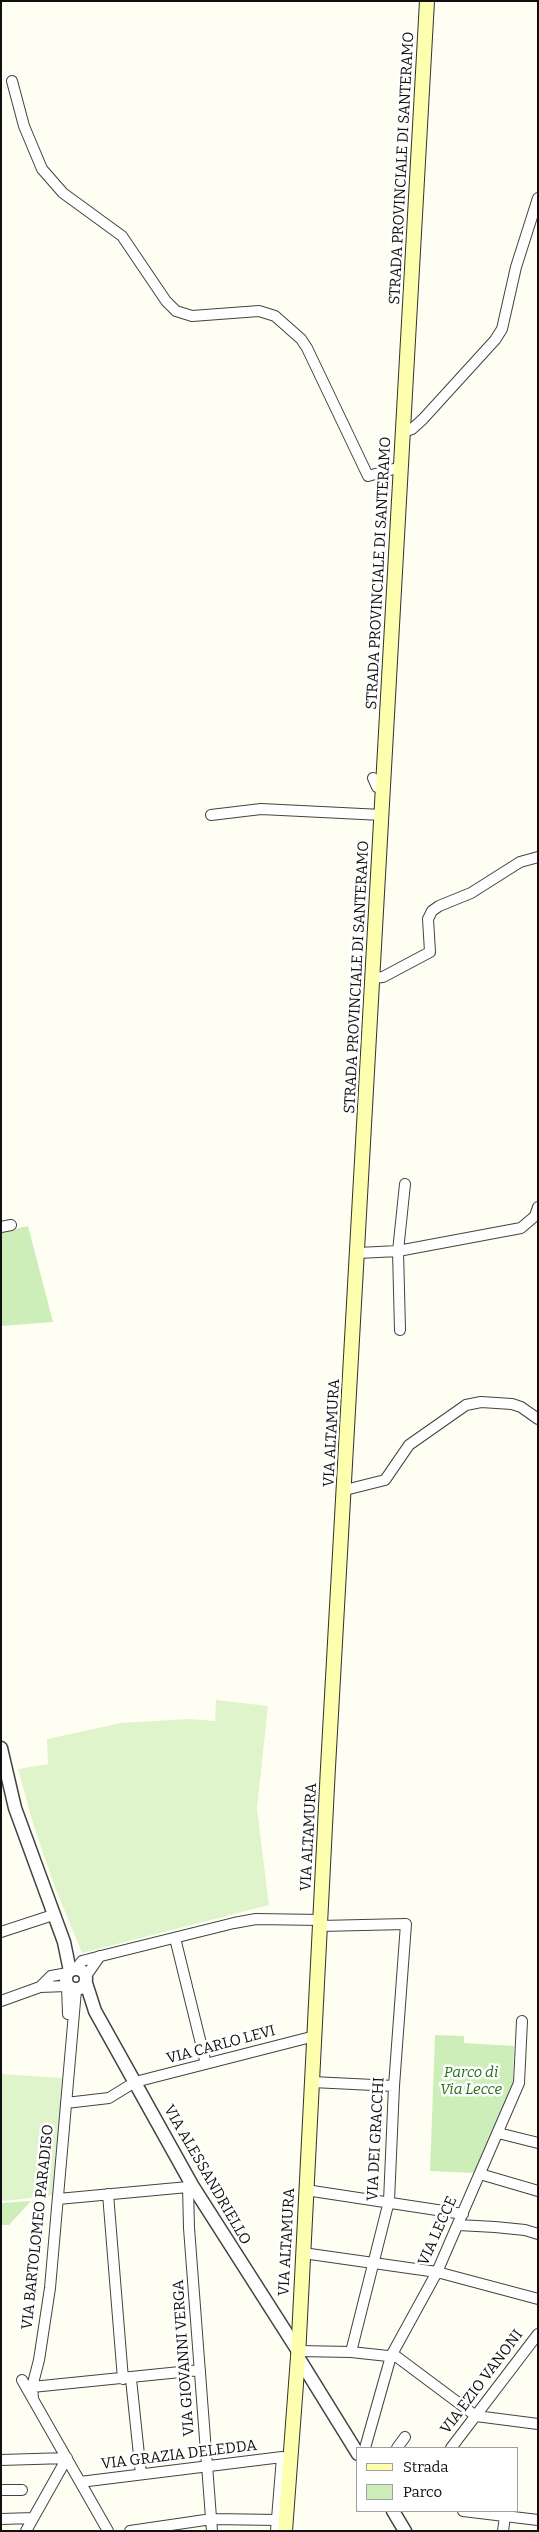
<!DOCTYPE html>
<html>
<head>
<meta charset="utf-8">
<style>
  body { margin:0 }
  #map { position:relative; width:539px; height:2532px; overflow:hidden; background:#fffef3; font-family:Bitter,serif }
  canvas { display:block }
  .frame { position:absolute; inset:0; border:2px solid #101010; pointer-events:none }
  .legend { position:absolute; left:356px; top:2447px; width:162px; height:65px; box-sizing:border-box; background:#fff; border:1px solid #9f9f9f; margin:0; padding:6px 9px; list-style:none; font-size:15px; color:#101010 }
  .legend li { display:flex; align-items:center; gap:10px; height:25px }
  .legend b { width:25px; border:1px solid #9f9f9f }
</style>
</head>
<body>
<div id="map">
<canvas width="539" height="2532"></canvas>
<div class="frame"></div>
<ul class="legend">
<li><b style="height:6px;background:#fdffae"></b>Strada</li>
<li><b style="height:14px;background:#cdeeb8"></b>Parco</li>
</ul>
</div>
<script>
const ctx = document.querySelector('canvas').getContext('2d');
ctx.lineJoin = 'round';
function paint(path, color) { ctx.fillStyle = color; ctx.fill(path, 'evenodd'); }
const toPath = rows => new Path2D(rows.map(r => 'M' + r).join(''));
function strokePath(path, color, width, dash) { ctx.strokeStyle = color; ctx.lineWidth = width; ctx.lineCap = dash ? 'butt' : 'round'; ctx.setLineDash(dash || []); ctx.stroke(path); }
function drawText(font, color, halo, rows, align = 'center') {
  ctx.font = font + ' Bitter,serif'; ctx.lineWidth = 5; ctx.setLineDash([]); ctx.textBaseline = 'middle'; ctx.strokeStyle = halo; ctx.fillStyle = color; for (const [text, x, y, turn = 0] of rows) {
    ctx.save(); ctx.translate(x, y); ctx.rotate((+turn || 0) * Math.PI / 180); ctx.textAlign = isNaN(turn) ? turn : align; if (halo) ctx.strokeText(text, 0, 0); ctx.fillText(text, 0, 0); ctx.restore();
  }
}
paint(toPath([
  [28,1226,53,1322,1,1326,1,1232],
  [435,2035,464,2036,464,2043,514,2046,513,2082,474,2173,430,2171],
  [31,2201,9,2225,1,2225,1,2203]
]), '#cdeeb8');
paint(toPath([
  [216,1700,268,1706,257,1808,269,1905,82,1953,56,1890,34,1827,18,1769,48,1764,47,1739,121,1723,190,1719,215,1721],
  [1,2074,62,2078,55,2195,4,2201,1,2200]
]), '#e0f4cb');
const minor = toPath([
  [12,81,24,126,42,169,63,193,122,236,166,301,176,311,192,316,259,311,275,316,301,339,307,348,368,476,401,467],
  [403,432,412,429,423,419,495,340,502,329,516,267,538,198],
  [373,778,377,787,383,788],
  [211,815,261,809,382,815],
  [373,978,383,977,430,952,428,919,432,911,439,906,471,893,520,862,538,857],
  [1,1227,11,1225],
  [358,1253,398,1251,521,1228,535,1216,538,1207],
  [400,1330,398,1251,405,1184],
  [345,1490,385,1480,409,1445,466,1405,481,1402,512,1404,521,1407,538,1419],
  [320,1926,406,1924,394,2086,389,2201,351,2352],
  [1,1932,53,1915],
  [175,1938,206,2064],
  [76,1969,82,1961,101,1956,234,1923,256,1919,321,1920],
  [86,1976,100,1956],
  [40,1987,51,1976,68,1973],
  [1,2001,40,1987,67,1986,68,2014],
  [312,2082,394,2086],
  [66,2103,109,2098,135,2082,315,2036],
  [498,2133,538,2143],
  [480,2174,538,2191],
  [192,2185,188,2187,189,2228,212,2531],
  [306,2190,463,2214],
  [108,2194,123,2379],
  [58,2199,188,2187],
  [458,2225,495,2227,525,2230,538,2234],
  [303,2253,437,2272,538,2299],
  [298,2351,351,2352,397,2357,476,2416,538,2424],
  [131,2379,141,2474],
  [22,2380,108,2531],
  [32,2387,200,2370],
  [33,2398,32,2387,39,2360,50,2288,76,1990],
  [365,2448,391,2356,437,2272,519,2083,522,2021],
  [397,2448,405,2437],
  [451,2448,538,2334],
  [1,2460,67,2458],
  [80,2482,282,2457,276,2531],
  [1,2490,22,2490],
  [463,2511,538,2520],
  [1,2519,33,2518],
  [26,2531,67,2458],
  [130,2531,212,2519,278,2520],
  [503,2531,505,2516]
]);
const tertiary = toPath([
  [1,1748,15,1808,64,1942,70,1971],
  '66 1979a10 10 0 1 1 20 0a10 10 0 1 1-20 0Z',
  [86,1983,95,2011,192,2185,298,2351],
  [298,2357,358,2454],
  [393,2511,405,2531]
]);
const secondary = toPath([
  [285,2531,298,2357,328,1767,427,1]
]);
strokePath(minor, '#434343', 12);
strokePath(tertiary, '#434343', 15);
strokePath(secondary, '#323232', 16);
strokePath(minor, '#fff', 10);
strokePath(tertiary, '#fff', 12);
strokePath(secondary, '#fdffae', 14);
drawText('15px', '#101010', '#fff', [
  ["STRADA PROVINCIALE DI SANTERAMO",402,168,-87],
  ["STRADA PROVINCIALE DI SANTERAMO",379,573,-87],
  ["STRADA PROVINCIALE DI SANTERAMO",357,977,-87],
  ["VIA ALTAMURA",332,1433,-87],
  ["VIA ALTAMURA",309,1837,-87],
  ["VIA CARLO LEVI",221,2045,-15],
  ["VIA DEI GRACCHI",376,2139,-87],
  ["VIA ALESSANDRIELLO",207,2175,60],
  ["VIA BARTOLOMEO PARADISO",38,2227,-84],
  ["VIA LECCE",438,2231,-66],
  ["VIA ALTAMURA",287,2242,-87],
  ["VIA GIOVANNI VERGA",184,2358,-94],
  ["VIA EZIO VANONI",482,2382,-53],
  ["VIA GRAZIA DELEDDA",179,2455,-7]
]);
drawText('italic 15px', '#206f19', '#fff', [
  ["Parco di",471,2073],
  ["Via Lecce",471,2090]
]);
</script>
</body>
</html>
